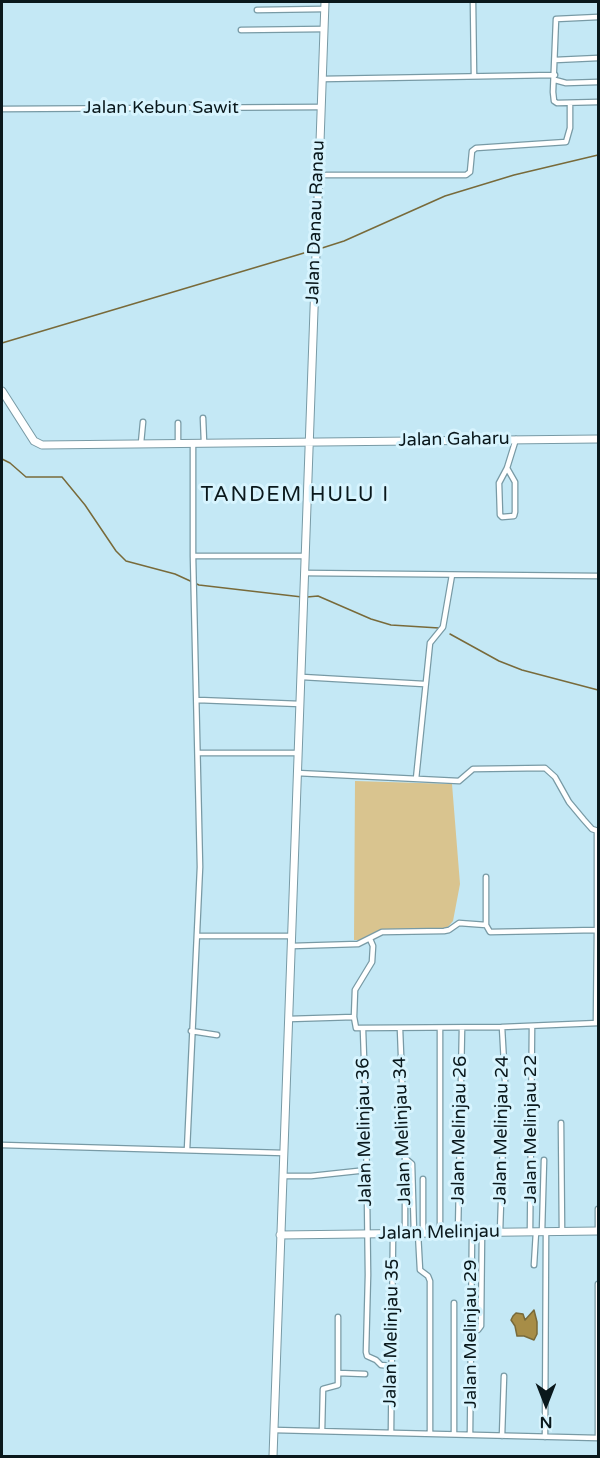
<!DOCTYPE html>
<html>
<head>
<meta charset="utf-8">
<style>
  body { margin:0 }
  #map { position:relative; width:600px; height:1458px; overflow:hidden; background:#c4e8f5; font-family:"Varela Round",sans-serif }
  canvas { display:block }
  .frame { position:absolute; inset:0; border:3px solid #0a181c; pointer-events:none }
  .north { position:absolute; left:516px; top:1374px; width:60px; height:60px; -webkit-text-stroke:4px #d7f4fe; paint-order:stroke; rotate:180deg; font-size:16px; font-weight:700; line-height:24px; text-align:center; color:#0a181c }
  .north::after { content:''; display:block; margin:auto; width:21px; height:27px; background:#0a181c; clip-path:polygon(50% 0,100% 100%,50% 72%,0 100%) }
</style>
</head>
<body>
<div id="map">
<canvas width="600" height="1458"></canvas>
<div class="frame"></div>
<div class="north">N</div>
</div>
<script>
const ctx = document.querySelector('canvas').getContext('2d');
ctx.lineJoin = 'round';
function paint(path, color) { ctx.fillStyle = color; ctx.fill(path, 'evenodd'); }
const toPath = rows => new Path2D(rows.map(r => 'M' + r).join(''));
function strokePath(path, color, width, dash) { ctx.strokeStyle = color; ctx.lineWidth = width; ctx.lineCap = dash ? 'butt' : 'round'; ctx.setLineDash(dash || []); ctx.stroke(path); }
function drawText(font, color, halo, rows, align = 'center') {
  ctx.font = font + ' "Varela Round",sans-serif'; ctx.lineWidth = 6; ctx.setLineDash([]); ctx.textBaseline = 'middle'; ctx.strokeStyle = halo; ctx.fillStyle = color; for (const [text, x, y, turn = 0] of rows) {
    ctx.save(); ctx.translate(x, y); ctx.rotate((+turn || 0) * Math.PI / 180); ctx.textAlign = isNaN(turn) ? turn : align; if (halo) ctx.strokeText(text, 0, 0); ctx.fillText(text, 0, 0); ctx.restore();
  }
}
paint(toPath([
  [355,781,452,784,460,884,453,921,446,929,378,931,363,940,354,940]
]), '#d9c48f');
const water = toPath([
  [534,1310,537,1322,537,1334,534,1340,524,1336,517,1336,515,1326,511,1320,513,1316,516,1313,523,1314,525,1320,534,1310]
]);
paint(water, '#a78d47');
strokePath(water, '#786a3a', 1.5);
strokePath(toPath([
  [319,249,344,241,445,196,514,175,598,155],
  [2,343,314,250],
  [2,459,10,463,26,477,62,477,85,505,116,551,126,561,175,574,199,585,302,597],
  [307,597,318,596,371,619,391,625,439,628],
  [450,634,499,661,522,670,598,690]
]), '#786a3a', 1.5);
const street = toPath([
  [473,2,474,76],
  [257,10,324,9],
  [598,17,556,19,553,92,554,101,557,103,598,102],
  [241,30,324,29],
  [555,60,598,58],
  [322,79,555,75],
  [555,80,566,83,598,82],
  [2,109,321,107],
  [318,175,466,175,470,172,472,151,476,148,566,142,570,128,570,103],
  [203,418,204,442],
  [178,423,178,443],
  [141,443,143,422],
  [507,468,515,482,515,512,514,516,502,517,500,515,499,483,507,468,516,439],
  [193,556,305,556],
  [304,573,598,576],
  [302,677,424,684],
  [198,700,300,704],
  [199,753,298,753],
  [297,773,459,781,473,769,545,768,555,777,569,802,584,820,592,829,598,831],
  [416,779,430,643,443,627,452,575],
  [486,877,486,925,490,932,597,930,597,831],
  [197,936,292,936],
  [370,939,373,946,372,962,355,990,354,1017,356,1028,502,1027,598,1023],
  [292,946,358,944,382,932,444,931,449,930,459,923,486,925],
  [289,1019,354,1017],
  [596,1022,597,930],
  [400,1029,405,1158,405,1233],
  [440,1029,440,1233],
  [363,1030,366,1116,368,1275,366,1352,367,1356,376,1360,381,1365,392,1366],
  [191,1031,217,1035],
  [561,1123,562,1232],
  [2,1145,284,1153],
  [187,1150,200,867,193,556,193,443],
  [405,1158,412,1164,414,1233],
  [283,1176,311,1176,367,1170],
  [423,1179,423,1233],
  [598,1231,598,1209],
  [500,1232,505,1081,502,1027],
  [530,1232,532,1026],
  [542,1232,544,1160],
  [418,1233,420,1270,428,1276,430,1281,430,1434],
  [458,1233,462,1028],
  [534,1265,536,1232],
  [471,1329,478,1330,481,1326,482,1233],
  [338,1373,365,1374],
  [274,1430,598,1438],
  [322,1431,323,1389,338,1385,338,1317],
  [391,1433,393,1234],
  [454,1434,454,1303],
  [470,1435,472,1233],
  [502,1436,504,1376],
  [545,1437,546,1232],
  [598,1438,598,1284]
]);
const secondary = toPath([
  [2,391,34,441,42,445,598,439],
  [280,1235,598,1231],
  [273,1456,325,2]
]);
strokePath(street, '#789aa5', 7);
strokePath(secondary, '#789aa5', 9);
strokePath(street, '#fff', 4.5);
strokePath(secondary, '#fff', 7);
drawText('18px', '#0a181c', '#d7f4fe', [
  ["Jalan Kebun Sawit",161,108],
  ["Jalan Danau Ranau",316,222,-88],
  ["Jalan Gaharu",454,440,-1],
  ["Jalan Melinjau 22",531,1129,-90],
  ["Jalan Melinjau 26",460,1130,-89],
  ["Jalan Melinjau 24",502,1130,-89],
  ["Jalan Melinjau 34",403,1131,-92],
  ["Jalan Melinjau 36",365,1132,-91],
  ["Jalan Melinjau",439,1233,-1],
  ["Jalan Melinjau 35",392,1333,-89],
  ["Jalan Melinjau 29",471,1334,-90]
]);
ctx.letterSpacing = '1.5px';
drawText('21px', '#0a181c', '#d7f4fe', [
  ["TANDEM HULU I",295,495]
]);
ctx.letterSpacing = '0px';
</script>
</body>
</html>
